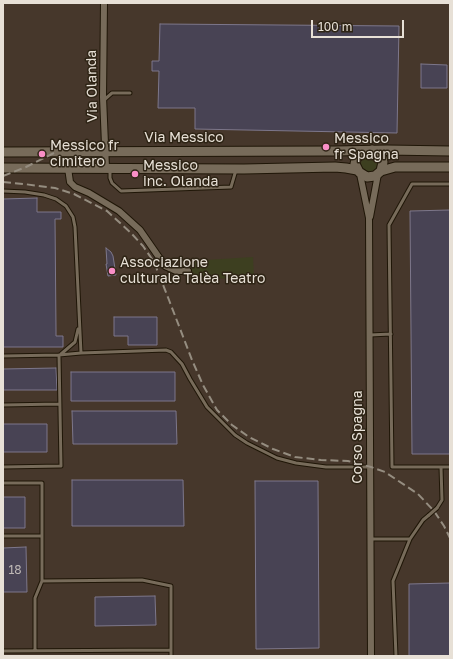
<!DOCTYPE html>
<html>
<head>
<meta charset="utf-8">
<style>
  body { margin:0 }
  #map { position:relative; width:453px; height:659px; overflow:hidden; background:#382e1e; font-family:"Golos Text",sans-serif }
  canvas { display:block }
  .frame { position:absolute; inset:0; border:4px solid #e7e0d6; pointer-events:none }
  .scale { position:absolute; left:311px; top:20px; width:93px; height:18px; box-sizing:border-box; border:2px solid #e7e0d6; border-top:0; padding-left:5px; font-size:12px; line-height:14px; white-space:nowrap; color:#e7e0d6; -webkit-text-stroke:3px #2e2415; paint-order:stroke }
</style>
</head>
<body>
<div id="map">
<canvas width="453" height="659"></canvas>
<div class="frame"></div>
<div class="scale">100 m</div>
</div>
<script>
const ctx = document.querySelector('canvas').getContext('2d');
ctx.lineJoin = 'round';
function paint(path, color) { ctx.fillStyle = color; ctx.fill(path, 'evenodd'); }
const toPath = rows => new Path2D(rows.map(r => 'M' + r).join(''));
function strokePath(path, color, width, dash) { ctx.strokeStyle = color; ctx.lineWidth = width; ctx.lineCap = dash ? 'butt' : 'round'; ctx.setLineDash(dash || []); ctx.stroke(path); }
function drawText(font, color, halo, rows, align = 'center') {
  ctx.font = font + ' "Golos Text",sans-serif'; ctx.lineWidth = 3; ctx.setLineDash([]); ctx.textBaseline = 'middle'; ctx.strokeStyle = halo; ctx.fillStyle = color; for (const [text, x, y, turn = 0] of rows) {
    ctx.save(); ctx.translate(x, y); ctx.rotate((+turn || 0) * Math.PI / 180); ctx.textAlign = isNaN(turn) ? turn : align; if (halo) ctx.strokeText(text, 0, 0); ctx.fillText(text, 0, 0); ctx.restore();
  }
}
paint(toPath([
  [3,3,450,3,450,656,3,656]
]), '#46372b');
paint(toPath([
  '361 164a8 8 0 1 1 16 0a8 8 0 1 1-16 0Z',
  [253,257,254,277,191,280,190,261]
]), '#3d3f20');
const building = toPath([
  [160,24,399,26,397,133,195,129,195,108,158,108,159,71,152,71,152,61,159,61,160,24],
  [421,64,447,65,447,88,421,88,421,64],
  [37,198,37,212,61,212,61,219,55,219,56,330,56,336,63,336,63,347,3,347,3,199,37,198],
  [450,210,450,454,412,454,410,211,450,210],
  [106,248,111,252,113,256,116,275,108,276,106,264,107,264,106,248],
  [114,317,157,317,157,345,128,345,128,336,114,336,114,317],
  [56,368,57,390,3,390,3,369,56,368],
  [71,372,175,372,175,401,71,401,71,372],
  [72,411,176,411,177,444,73,444,72,411],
  [3,424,47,424,47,452,3,452,3,424],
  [72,480,183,480,184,526,72,526,72,480],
  [255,481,318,481,319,648,256,649,255,481],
  [3,497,25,497,25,528,3,528,3,497],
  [26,547,27,592,3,592,3,548,26,547],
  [450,583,450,656,409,656,409,584,450,583],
  [155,596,156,625,95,626,95,597,155,596]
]);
paint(building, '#484354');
strokePath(building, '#7d778b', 1);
const lane = toPath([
  [104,100,112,93,130,93],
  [110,170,110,178,112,183,121,191,231,187,236,170],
  [450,184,412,184,389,225,392,467,450,467],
  [3,191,25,192,44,195,56,199,66,206,73,217,75,227,81,353],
  [370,335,391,334],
  [61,354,75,342,78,329],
  [59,355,81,353,166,350,171,352,182,364,190,379,207,407,235,435,247,443,277,458,296,463,326,467,370,467],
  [3,356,59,355,61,466,3,467],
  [3,405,59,404],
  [3,483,42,483,42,581,35,598,35,651],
  [437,508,442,500,441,467],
  [3,536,42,536],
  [371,539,410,539,423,520,429,515],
  [42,581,142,580,171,586,171,650],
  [3,651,171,650,171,656],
  [396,656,393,581,410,539]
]);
const street = toPath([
  [104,3,103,97,106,168],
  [68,168,70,182,75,187,89,193,119,211,140,230,165,266,176,271,188,271],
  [360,174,369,218,371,656],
  [370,217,378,174]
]);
const secondary = toPath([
  [372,150,379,154,382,158,383,162,381,171],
  [364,151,360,154,356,159,355,164,359,172,367,177,375,176,381,171,395,167,450,167],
  [3,152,335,151,387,150,450,151],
  [3,168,244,169,335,167,346,168,357,170]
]);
strokePath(lane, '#1f1607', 5);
strokePath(street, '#1f1607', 8);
strokePath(secondary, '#1f1607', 11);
strokePath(lane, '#776b5a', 3);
strokePath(street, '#776b5a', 6);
strokePath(secondary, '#776b5a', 9);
strokePath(toPath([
  [3,176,26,167,56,152],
  [3,182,24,184,55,188,74,194,107,211,131,233,143,246,154,262,169,300,192,360,203,385,217,410,232,425,249,437,273,449,295,457,321,460,348,461,371,467,385,472,418,494,434,511,444,526,450,538]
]), '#958d80', 2, [8, 4]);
const laneBridge = toPath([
  [429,515,437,508]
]);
strokePath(laneBridge, '#1f1607', 5, []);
strokePath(laneBridge, '#776b5a', 3);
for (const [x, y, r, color] of [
  [326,147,4,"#fa8fc7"],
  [42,154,4,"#fa8fc7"],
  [135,174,4,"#fa8fc7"],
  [112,271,4,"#fa8fc7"]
]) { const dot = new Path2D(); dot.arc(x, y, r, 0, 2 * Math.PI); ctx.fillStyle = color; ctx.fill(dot); strokePath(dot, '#2e2415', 1.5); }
drawText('12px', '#bfb9b6', null, [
  ["18",15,570]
]);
drawText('14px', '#e7e0d6', '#2e2415', [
  ["Via Olanda",92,86,-91],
  ["Via Messico",184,138],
  ["Corso Spagna",358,437,-90]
]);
drawText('14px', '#e7e0d6', '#2e2415', [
  ["Messico",334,139],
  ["fr Spagna",334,155],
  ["Messico fr",50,146],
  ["cimitero",50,162],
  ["Messico",143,166],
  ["inc. Olanda",143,182],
  ["Associazione",120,263],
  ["culturale Talèa Teatro",120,279]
], 'left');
</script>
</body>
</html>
